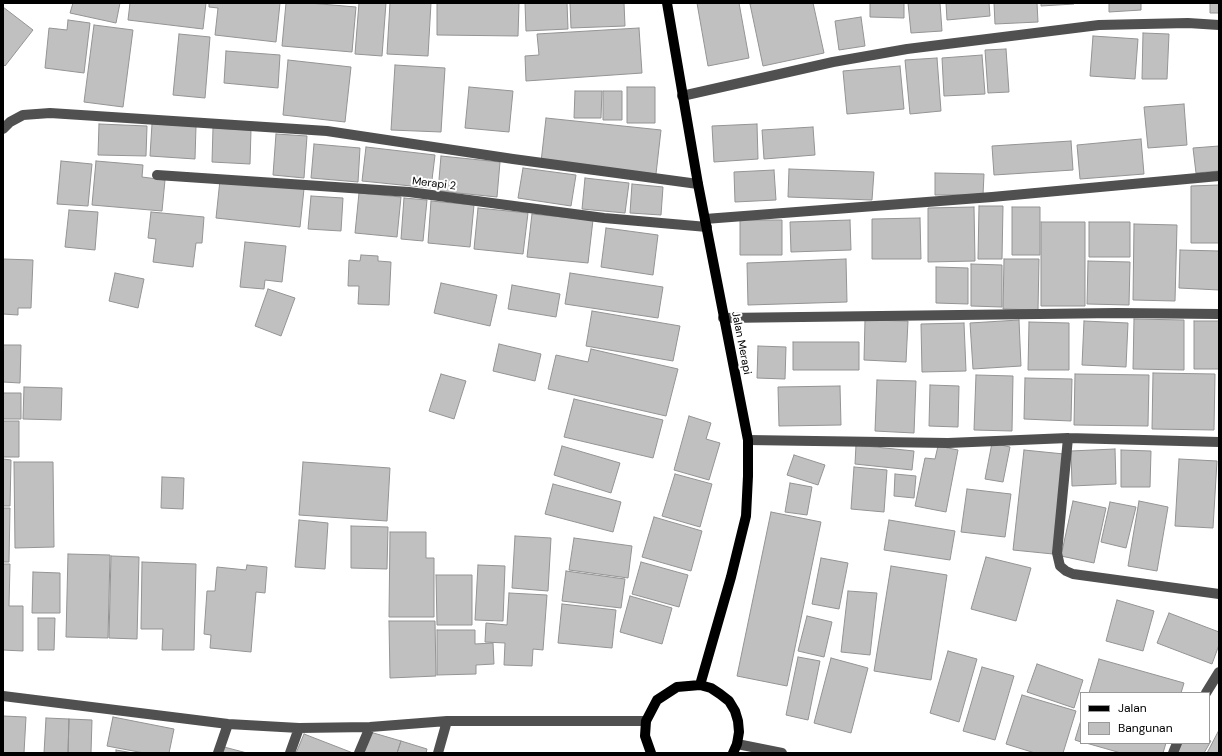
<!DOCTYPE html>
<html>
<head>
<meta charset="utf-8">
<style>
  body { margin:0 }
  #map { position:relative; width:1222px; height:756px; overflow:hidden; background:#fff; font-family:"DM Sans",sans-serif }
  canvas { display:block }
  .frame { position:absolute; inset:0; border:4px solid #000; pointer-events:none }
  .legend { position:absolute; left:1080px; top:692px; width:130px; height:52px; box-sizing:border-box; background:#fff; border:1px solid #999; margin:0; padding:5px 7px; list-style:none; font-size:12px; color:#000 }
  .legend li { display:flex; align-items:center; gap:8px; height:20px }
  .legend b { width:20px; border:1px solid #999 }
</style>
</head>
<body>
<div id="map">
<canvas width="1222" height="756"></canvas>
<div class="frame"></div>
<ul class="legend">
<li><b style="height:5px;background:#000"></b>Jalan</li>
<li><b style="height:11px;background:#c0c0c0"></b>Bangunan</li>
</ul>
</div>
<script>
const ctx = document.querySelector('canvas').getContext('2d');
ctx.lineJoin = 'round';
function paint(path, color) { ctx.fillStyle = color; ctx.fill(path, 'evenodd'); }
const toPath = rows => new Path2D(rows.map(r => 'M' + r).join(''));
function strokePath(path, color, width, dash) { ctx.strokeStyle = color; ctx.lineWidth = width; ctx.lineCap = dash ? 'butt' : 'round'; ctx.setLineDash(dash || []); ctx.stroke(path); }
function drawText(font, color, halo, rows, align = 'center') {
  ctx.font = font + ' "DM Sans",sans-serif'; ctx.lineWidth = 4; ctx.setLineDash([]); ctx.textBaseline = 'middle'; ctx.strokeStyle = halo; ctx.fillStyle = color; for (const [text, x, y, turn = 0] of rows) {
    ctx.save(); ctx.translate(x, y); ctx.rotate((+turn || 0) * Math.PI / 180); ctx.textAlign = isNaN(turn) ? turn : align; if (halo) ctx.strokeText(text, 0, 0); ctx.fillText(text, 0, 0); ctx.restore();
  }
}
const building = toPath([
  [73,3,120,3,116,23,70,13,73,3],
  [130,3,206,3,203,29,128,20,130,3],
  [209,3,280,3,276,42,215,35,218,8,209,7,209,3],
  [286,3,309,3,356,7,352,52,282,46,286,3],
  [359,3,386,3,382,56,355,54,359,3],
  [390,3,431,3,428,56,387,54,390,3],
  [437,3,519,3,518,36,437,35,437,3],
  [525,3,567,3,568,29,526,31,525,3],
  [570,3,624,3,625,26,571,28,570,3],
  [697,3,739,3,749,58,708,66,697,3],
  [755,3,813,3,824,53,763,66,750,4,755,3],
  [870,3,904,3,904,18,870,17,870,3],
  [908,3,940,3,942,31,911,33,908,3],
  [946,3,989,3,990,16,947,20,946,3],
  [994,3,1037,3,1038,22,995,24,994,3],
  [1041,3,1074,3,1074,4,1041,6,1041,3],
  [1109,3,1141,3,1141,10,1109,12,1109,3],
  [1210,3,1219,3,1219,13,1210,13,1210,3],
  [3,7,33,30,5,66,3,64,3,7],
  [861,17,865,46,839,50,835,21,861,17],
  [68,20,90,23,84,73,45,68,49,28,67,30,68,20],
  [94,25,133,30,123,107,84,102,94,25],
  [639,28,642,73,526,81,525,56,539,55,537,34,639,28],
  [1143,33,1169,34,1167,79,1142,79,1143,33],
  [179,34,210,37,205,98,173,95,179,34],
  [1093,36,1138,39,1135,79,1090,76,1093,36],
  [1006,49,1009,92,988,93,985,50,1006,49],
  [226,51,280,55,278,88,224,83,226,51],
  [982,55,985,94,944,96,942,58,982,55],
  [937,58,941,111,910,114,905,60,937,58],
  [288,60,351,67,345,122,283,115,288,60],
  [395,65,445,68,441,132,391,130,395,65],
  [900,66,904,109,847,114,843,71,900,66],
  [469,87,513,91,509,132,465,128,469,87],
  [627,87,655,87,655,123,627,123,627,87],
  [575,91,602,91,601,118,574,118,575,91],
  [603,91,622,91,622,120,603,120,603,91],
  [1184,104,1187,145,1148,148,1144,107,1184,104],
  [546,118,661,130,656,174,541,162,546,118],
  [99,124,147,126,146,156,98,155,99,124],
  [152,124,196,126,195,159,150,156,152,124],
  [757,124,758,159,714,162,712,126,757,124],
  [813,127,815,155,764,159,762,130,813,127],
  [213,128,251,130,250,164,212,162,213,128],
  [276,134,307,136,304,178,273,175,276,134],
  [1141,139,1144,174,1080,179,1077,145,1141,139],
  [1071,141,1073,170,994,175,992,146,1071,141],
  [314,144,360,148,358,182,311,178,314,144],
  [1219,146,1219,171,1196,173,1193,148,1219,146],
  [366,147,435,155,431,188,362,181,366,147],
  [441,156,500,162,497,197,438,191,441,156],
  [61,161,92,164,88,206,57,204,61,161],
  [96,161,143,165,142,177,165,180,162,211,92,205,96,161],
  [523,168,576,175,571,206,518,198,523,168],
  [789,169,874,172,872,200,788,197,789,169],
  [774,170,776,200,735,202,734,172,774,170],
  [935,173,984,174,983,195,935,195,935,173],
  [585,178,629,183,625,213,582,209,585,178],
  [220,180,304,189,300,227,216,218,220,180],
  [632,184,663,187,661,215,630,213,632,184],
  [1219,185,1219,243,1191,243,1191,186,1219,185],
  [359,193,401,197,397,237,355,233,359,193],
  [311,196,343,198,341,231,308,229,311,196],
  [404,198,427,200,423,241,401,239,404,198],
  [431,201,474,205,470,247,428,243,431,201],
  [979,206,1003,206,1002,259,978,259,979,206],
  [974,207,975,261,928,262,928,208,974,207],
  [1012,207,1040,207,1040,255,1012,255,1012,207],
  [478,208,528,213,523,254,474,249,478,208],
  [69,210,98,212,95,250,65,247,69,210],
  [151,212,204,217,202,243,196,243,193,267,153,262,156,239,148,238,151,212],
  [532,214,593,220,588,263,527,257,532,214],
  [920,218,921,259,872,259,872,219,920,218],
  [740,220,782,220,782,255,740,255,740,220],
  [850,220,851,250,791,252,790,222,850,220],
  [1041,222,1085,222,1085,306,1041,306,1041,222],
  [1089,222,1130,222,1130,257,1089,257,1089,222],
  [1134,224,1177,225,1175,301,1133,300,1134,224],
  [606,228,658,235,653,275,601,267,606,228],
  [245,242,286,246,282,282,265,280,264,289,240,287,245,242],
  [1180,250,1219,251,1219,290,1179,288,1180,250],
  [361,255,378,256,378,261,391,262,389,305,358,304,359,286,348,286,349,260,360,261,361,255],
  [3,259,33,260,31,308,18,308,18,315,3,314,3,259],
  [846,259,847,302,748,305,747,263,846,259],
  [1004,259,1039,259,1038,310,1003,309,1004,259],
  [1088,261,1130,262,1129,305,1087,304,1088,261],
  [971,264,1002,265,1002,307,971,306,971,264],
  [936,267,968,268,968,304,936,303,936,267],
  [115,273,144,279,138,308,109,301,115,273],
  [570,273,663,287,658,318,565,304,570,273],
  [441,283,497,295,490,326,434,313,441,283],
  [512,285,560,294,556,317,508,309,512,285],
  [268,289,295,298,281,336,255,326,268,289],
  [592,311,680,326,673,361,586,346,592,311],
  [1134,319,1184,320,1184,370,1133,369,1134,319],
  [865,320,908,321,906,362,864,360,865,320],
  [1019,320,1021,366,973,369,970,323,1019,320],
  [1084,321,1128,323,1126,367,1082,365,1084,321],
  [1194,321,1219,321,1219,369,1194,369,1194,321],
  [1029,322,1069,323,1069,370,1028,370,1029,322],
  [964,323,966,371,922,372,921,324,964,323],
  [793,342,859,342,859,370,793,370,793,342],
  [499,344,541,354,535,381,493,371,499,344],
  [3,345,21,345,20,383,3,382,3,345],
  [758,346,786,347,785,379,757,378,758,346],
  [591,349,678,369,666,416,548,389,556,355,588,362,591,349],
  [1153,373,1215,374,1214,430,1152,429,1153,373],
  [441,374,466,381,454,419,429,411,441,374],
  [1075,374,1149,375,1148,426,1074,425,1075,374],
  [976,375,1013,376,1012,431,974,430,976,375],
  [1025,378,1072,379,1071,421,1024,419,1025,378],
  [877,380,916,381,914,433,875,431,877,380],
  [930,385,959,386,958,427,929,426,930,385],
  [840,386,841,425,779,426,778,387,840,386],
  [24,387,62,388,61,420,23,419,24,387],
  [3,393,21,393,21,419,3,419,3,393],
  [574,399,663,420,653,458,564,437,574,399],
  [689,416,711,423,706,439,720,443,709,480,674,470,689,416],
  [3,421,19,421,19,457,3,457,3,421],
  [992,443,1010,447,1003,482,985,479,992,443],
  [856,445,914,451,912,470,855,464,856,445],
  [562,446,620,463,611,493,554,475,562,446],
  [938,446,958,450,946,512,915,506,925,458,935,459,938,446],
  [1115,449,1116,484,1072,486,1071,451,1115,449],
  [1024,450,1064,454,1053,554,1013,550,1024,450],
  [1121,450,1151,451,1150,487,1121,487,1121,450],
  [794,455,825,465,818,485,787,475,794,455],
  [3,459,11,460,10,506,3,506,3,459],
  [1179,459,1217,461,1213,528,1175,526,1179,459],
  [14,462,53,462,54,547,15,548,14,462],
  [303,462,390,468,387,521,299,515,303,462],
  [854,467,887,470,884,512,851,509,854,467],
  [675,474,712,484,700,527,662,516,675,474],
  [895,474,916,476,914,498,894,496,895,474],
  [162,477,184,478,183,509,161,508,162,477],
  [790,483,812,487,807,515,785,512,790,483],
  [553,484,621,502,613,532,545,514,553,484],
  [967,489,1011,494,1005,537,961,532,967,489],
  [1073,501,1106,508,1094,563,1061,556,1073,501],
  [1139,501,1168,507,1157,571,1128,566,1139,501],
  [1110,502,1136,507,1126,548,1101,542,1110,502],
  [3,508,10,508,9,562,3,562,3,508],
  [771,512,821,522,787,686,737,676,771,512],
  [654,517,702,531,691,571,642,557,654,517],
  [299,520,328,523,325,569,295,567,299,520],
  [889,520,955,531,950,560,884,550,889,520],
  [351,526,388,527,387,569,351,568,351,526],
  [390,532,426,532,426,558,434,558,434,617,389,617,390,532],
  [515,536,551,538,548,591,512,588,515,536],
  [574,538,632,546,628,578,569,570,574,538],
  [68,554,110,555,108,638,66,637,68,554],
  [111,556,139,557,137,639,109,638,111,556],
  [986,557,1031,568,1016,621,971,609,986,557],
  [821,558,848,563,839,609,812,604,821,558],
  [142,562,196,564,194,650,162,650,163,629,141,629,142,562],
  [641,562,688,575,679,607,632,594,641,562],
  [3,564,10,564,9,606,23,606,23,651,3,650,3,564],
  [247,565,267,567,265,593,256,592,251,652,210,648,211,635,204,634,207,591,215,591,217,567,246,570,247,565],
  [478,565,505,566,503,621,475,620,478,565],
  [891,566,947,575,931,680,874,671,891,566],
  [566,571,625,579,621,608,562,601,566,571],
  [33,572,60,573,60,613,32,613,33,572],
  [436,575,472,575,472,625,437,625,436,575],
  [848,591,877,593,870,655,841,652,848,591],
  [509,593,547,595,543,650,533,649,532,666,504,665,505,643,485,642,486,623,507,625,509,593],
  [630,596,672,608,662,644,620,632,630,596],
  [1117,600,1154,611,1143,651,1106,641,1117,600],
  [562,604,616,610,612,648,558,643,562,604],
  [1169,613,1219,632,1219,645,1212,664,1157,643,1169,613],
  [807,616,832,622,824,657,798,651,807,616],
  [38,618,55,618,54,650,38,650,38,618],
  [389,621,435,621,436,676,390,678,389,621],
  [437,630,475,630,475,644,493,643,494,664,476,665,476,674,437,675,437,630],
  [948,651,977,659,959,722,930,713,948,651],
  [798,657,820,661,808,720,786,715,798,657],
  [831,658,868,668,851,733,814,723,831,658],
  [1099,659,1184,683,1181,693,1089,693,1099,659],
  [1037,664,1083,680,1074,708,1027,692,1037,664],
  [982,667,1014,676,995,740,963,731,982,667],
  [1022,695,1076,711,1063,753,1035,753,1006,744,1022,695],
  [3,716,26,717,24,753,3,753,3,716],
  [113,717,174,729,169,753,144,753,107,746,113,717],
  [46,718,69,719,68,753,44,753,46,718],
  [69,719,92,720,91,753,68,753,69,719],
  [1081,720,1081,742,1075,740,1081,720],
  [1219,730,1219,753,1207,753,1219,730],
  [370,732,401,741,397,753,364,753,370,732],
  [304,734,353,753,296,753,304,734],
  [1209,740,1211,741,1204,753,1177,753,1182,743,1209,743,1209,740],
  [401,741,427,749,426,753,397,753,401,741],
  [1086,743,1166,743,1163,753,1121,753,1086,743],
  [224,747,247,753,222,753,224,747],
  [116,750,133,753,116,753,116,750]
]);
paint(building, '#c0c0c0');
strokePath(building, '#949494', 1);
strokePath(toPath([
  [682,96,833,62,907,49,1099,25,1188,23,1219,25],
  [3,129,10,122,23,115,50,113,327,131,513,159,698,184],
  [157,175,409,192,604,218,707,227],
  [705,219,992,197,1219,176],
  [723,318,1117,313,1219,314],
  [1068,438,1057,553,1060,566,1066,571,1073,574,1219,594],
  [748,440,948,443,1068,438,1219,442],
  [1206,693,1219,672],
  [3,696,228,724,299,728,370,727,447,721,646,721],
  [737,744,782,753],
  [218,753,228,724],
  [290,753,299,728],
  [359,753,370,727],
  [438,753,447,721],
  [1173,753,1177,743]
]), '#505050', 10);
strokePath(toPath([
  [667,3,698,184,748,440,748,476,746,516,731,577,700,685],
  [651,753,645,736,646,721,657,700,677,687,700,685,711,688,720,694,729,701,735,711,738,721,739,732,737,744,733,753]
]), '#000', 10);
drawText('11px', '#000', '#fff', [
  ["Merapi 2",434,184,7],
  ["Jalan Merapi",741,343,79]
]);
</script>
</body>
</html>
